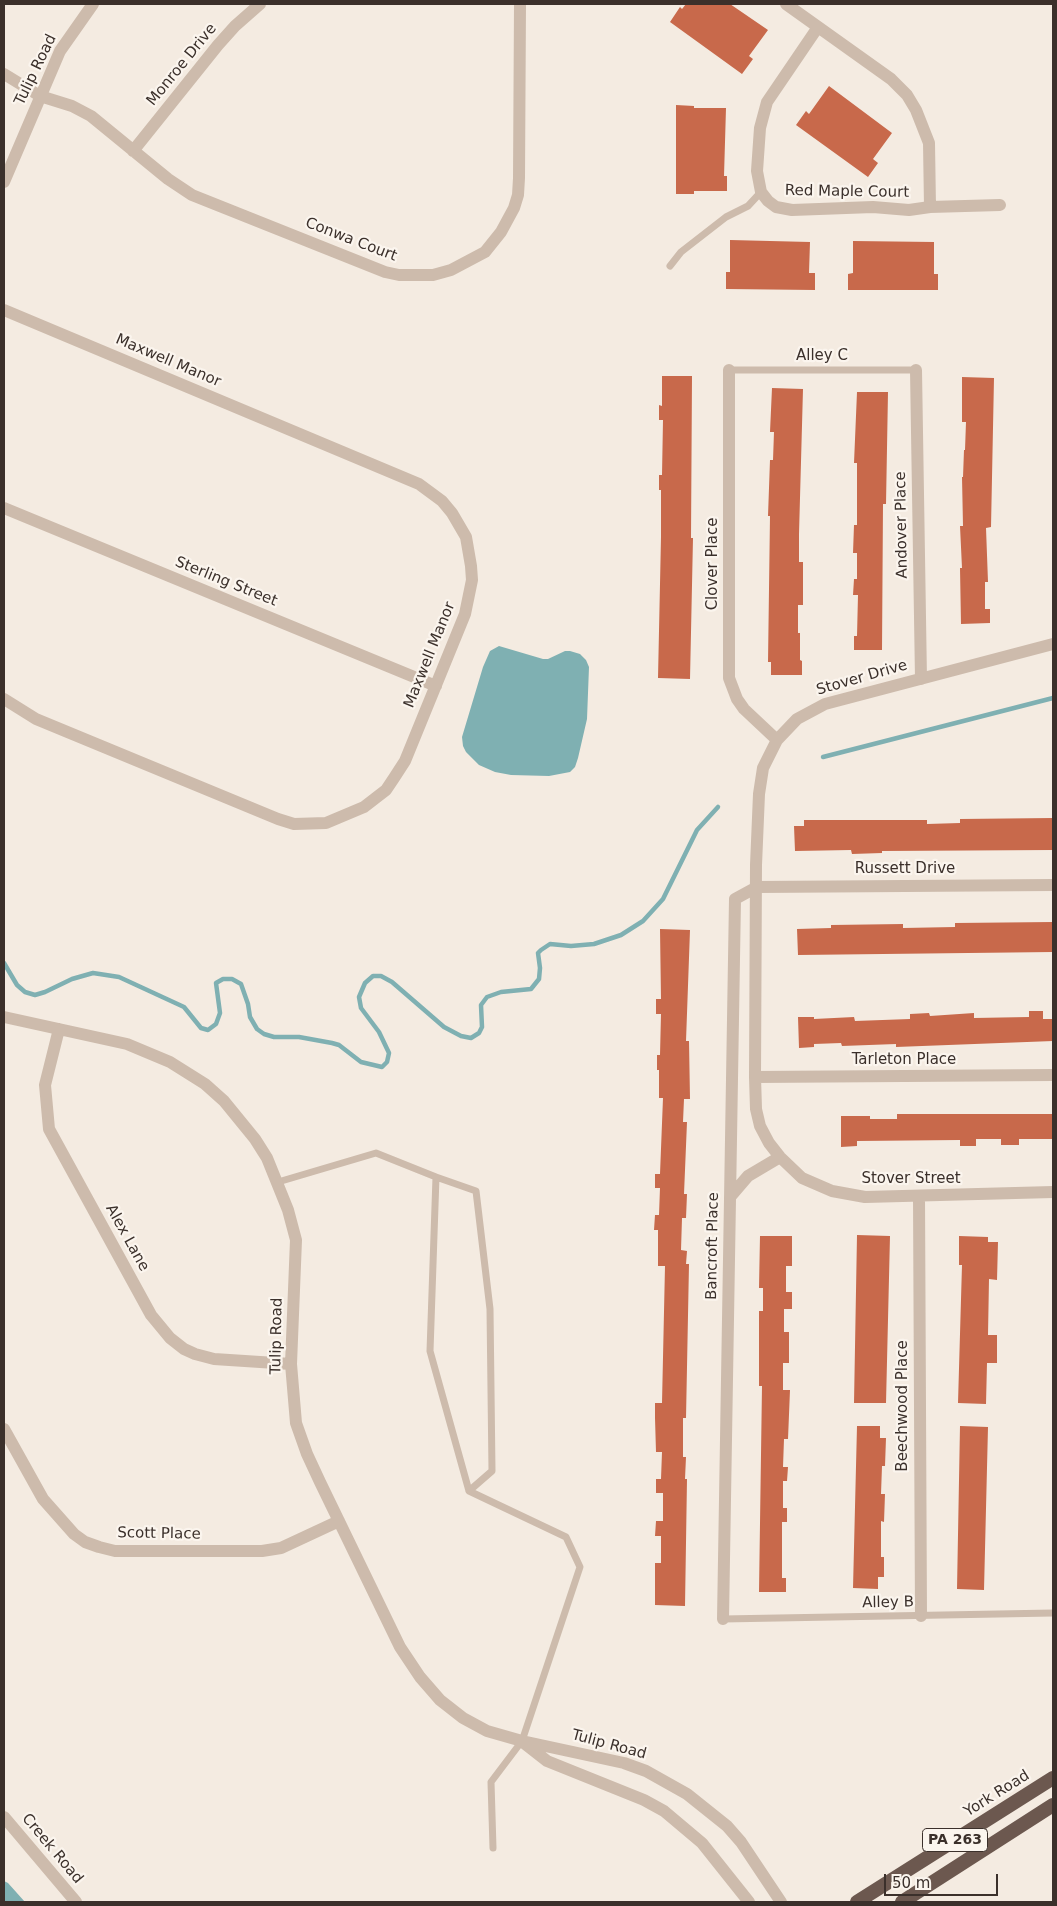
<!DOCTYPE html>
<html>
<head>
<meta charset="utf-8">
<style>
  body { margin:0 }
  #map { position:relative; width:1057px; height:1906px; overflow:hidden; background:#f4ebe1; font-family:"DejaVu Sans",sans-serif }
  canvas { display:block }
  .frame { position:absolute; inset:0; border:5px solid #3b302b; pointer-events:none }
  .scale { position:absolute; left:884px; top:1874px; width:114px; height:22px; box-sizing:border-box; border:2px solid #3b302b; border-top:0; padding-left:6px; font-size:15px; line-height:18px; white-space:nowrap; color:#3b302b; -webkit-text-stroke:4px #fbf5ee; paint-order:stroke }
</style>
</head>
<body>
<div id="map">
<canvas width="1057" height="1906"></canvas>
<div class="frame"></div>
<div class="scale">50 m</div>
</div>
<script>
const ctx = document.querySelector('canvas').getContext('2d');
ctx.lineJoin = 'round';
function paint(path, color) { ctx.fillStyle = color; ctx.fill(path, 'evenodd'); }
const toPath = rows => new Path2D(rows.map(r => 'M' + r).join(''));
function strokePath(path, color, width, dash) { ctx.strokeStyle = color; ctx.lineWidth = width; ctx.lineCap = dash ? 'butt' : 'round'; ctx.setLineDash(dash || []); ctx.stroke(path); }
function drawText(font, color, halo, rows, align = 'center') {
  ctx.font = font + ' "DejaVu Sans",sans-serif'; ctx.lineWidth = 4.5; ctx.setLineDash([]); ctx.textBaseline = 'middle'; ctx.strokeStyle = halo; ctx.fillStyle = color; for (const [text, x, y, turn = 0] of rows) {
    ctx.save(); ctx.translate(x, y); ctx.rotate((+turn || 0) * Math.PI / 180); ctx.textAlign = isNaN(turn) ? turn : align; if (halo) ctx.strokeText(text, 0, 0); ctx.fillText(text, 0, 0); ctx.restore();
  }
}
paint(toPath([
  [499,646,543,659,548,659,565,651,570,651,580,654,586,660,589,667,587,719,578,758,575,767,570,772,549,776,511,775,495,772,479,765,466,752,463,746,462,737,483,667,490,651],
  [4,1881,8,1883,25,1902,4,1902]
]), '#7fb0b2');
strokePath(toPath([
  [823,757,1053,698],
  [4,963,17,985,25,992,35,995,45,992,72,979,93,973,119,977,184,1007,201,1028,208,1030,216,1024,220,1013,216,983,223,979,232,979,241,984,248,1004,250,1017,257,1029,264,1034,274,1037,299,1037,332,1043,339,1045,361,1062,382,1067,387,1062,389,1053,379,1032,361,1008,359,997,365,983,373,976,381,976,392,982,444,1027,461,1036,471,1038,479,1033,482,1027,481,1005,487,997,501,992,531,989,539,979,540,968,538,953,541,950,550,944,571,946,594,944,621,935,643,921,663,899,697,830,718,807]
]), '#7fb0b2', 4.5);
paint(toPath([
  [686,4,730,4,768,30,749,56,753,59,742,74,670,22,680,7,682,9],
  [829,86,892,133,873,159,878,163,868,177,796,125,806,111,809,114],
  [676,105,694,106,694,108,726,108,724,176,727,176,727,191,694,191,694,194,676,194],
  [730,240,810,242,809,273,815,273,815,290,726,289,726,272,730,272],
  [853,241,934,242,934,274,938,274,938,290,848,290,848,274,853,273],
  [662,376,692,376,691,538,693,538,690,679,658,678,661,537,661,490,659,490,659,475,662,475,663,420,659,420,659,405,662,406],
  [962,377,994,378,991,527,986,528,988,582,985,582,985,609,990,609,990,623,961,624,960,568,962,568,960,526,963,526,962,477,963,477,964,450,965,450,966,422,962,422],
  [772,388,803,389,799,534,799,562,803,562,803,605,798,605,798,633,800,633,800,660,802,661,802,675,771,675,771,662,768,662,770,516,768,516,770,460,773,460,774,432,770,432],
  [857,392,888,392,886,504,883,504,882,650,854,650,854,636,857,636,858,595,853,595,854,579,857,579,857,553,853,553,854,525,857,525,857,463,854,463],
  [1053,818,1053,850,882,851,882,853,852,854,851,850,795,851,794,826,804,826,804,820,927,820,927,824,960,823,960,819],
  [1053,922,1053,952,798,955,797,929,831,928,831,925,903,924,903,928,955,927,955,923],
  [660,929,690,930,686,1041,689,1041,690,1099,684,1099,683,1122,687,1122,684,1194,687,1194,686,1218,682,1218,681,1250,687,1251,686,1264,689,1264,686,1418,683,1418,683,1457,686,1457,685,1479,687,1479,685,1606,655,1605,655,1563,661,1563,661,1536,655,1536,656,1521,663,1521,663,1493,656,1493,656,1479,661,1479,662,1452,656,1452,655,1418,655,1403,662,1403,665,1266,658,1266,658,1230,654,1230,655,1215,659,1215,660,1188,655,1188,655,1174,660,1174,663,1098,659,1098,659,1070,657,1070,657,1055,660,1055,661,1014,656,1014,656,999,661,999],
  [1029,1011,1043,1011,1043,1019,1053,1019,1053,1041,896,1047,896,1044,842,1046,841,1043,814,1044,814,1047,799,1048,798,1017,814,1017,814,1019,854,1017,855,1021,910,1019,910,1014,929,1013,930,1016,974,1013,974,1018,1029,1017],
  [897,1114,1053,1114,1053,1139,1019,1139,1019,1145,1001,1145,1001,1139,976,1139,976,1146,960,1146,960,1140,857,1141,857,1146,841,1147,841,1116,870,1116,870,1119,897,1119],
  [857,1235,890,1236,886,1403,854,1403],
  [760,1236,792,1236,792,1266,786,1266,786,1292,792,1292,792,1309,784,1309,784,1332,789,1332,789,1363,783,1363,783,1390,790,1390,788,1439,784,1439,783,1467,788,1467,787,1481,783,1481,783,1508,787,1508,787,1522,782,1522,782,1578,786,1578,786,1592,759,1592,762,1386,759,1386,759,1311,763,1311,763,1288,759,1288],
  [959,1236,988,1237,988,1242,998,1242,997,1280,989,1279,988,1335,997,1335,997,1363,987,1363,986,1404,958,1403,962,1265,959,1265],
  [857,1426,880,1426,880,1438,886,1438,885,1466,882,1466,881,1494,885,1494,884,1522,881,1521,881,1557,884,1557,884,1577,878,1577,878,1589,853,1588],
  [960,1426,988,1427,984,1590,957,1589]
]), '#c8694b');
strokePath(toPath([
  [670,266,681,252,726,217,748,206,761,192],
  [729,370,916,370],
  [436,1177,476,1191,490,1309,492,1471,469,1491],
  [278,1182,376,1153,436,1177,430,1351,469,1491,566,1537,580,1567,522,1741,491,1782,493,1848],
  [723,1619,1053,1613]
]), '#cdbbac', 7);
strokePath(toPath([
  [786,4,891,79,907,95,916,110,929,143,930,207],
  [818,27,767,102,760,128,757,171,761,192,768,201,776,207,792,210,873,207,909,210,930,207,1000,205],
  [4,74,40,96,72,106,91,116,168,179,192,195,385,272,399,275,433,275,451,270,485,252,501,232,514,208,518,195,519,178,520,4],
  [133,151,218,45,235,26,260,4],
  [4,182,60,51,93,4],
  [4,310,419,484,442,501,452,513,466,537,471,566,472,580,465,614,405,761,394,778,386,790,364,807,326,823,294,824,278,819,36,719,4,699],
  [729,370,729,678,737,699,744,709,777,740],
  [916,370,921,679],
  [4,508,436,686],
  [1053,644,825,704,797,719,777,740,763,768,759,794,756,865,755,1077,756,1109,760,1126,769,1143,780,1157,802,1178,832,1191,865,1197,1053,1192],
  [4,1017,127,1044,170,1062,205,1084,224,1101,255,1139,267,1158,288,1210,296,1240,291,1364,296,1423,307,1454,320,1482,400,1647,420,1677,440,1700,463,1718,487,1731,522,1741,624,1763,646,1771,687,1794,727,1826,741,1842,781,1902],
  [59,1029,45,1085,49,1129,151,1315,170,1338,184,1349,195,1354,214,1359,291,1364],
  [755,1077,1053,1075],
  [730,1197,748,1176,780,1157],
  [919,1197,921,1616],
  [4,1429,43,1499,74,1534,85,1542,99,1547,115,1551,262,1551,281,1548,339,1521],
  [723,1619,735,899,757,887,1053,885],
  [524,1743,547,1761,644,1800,664,1811,702,1843,749,1902],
  [4,1817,76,1902]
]), '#cdbbac', 12);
strokePath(toPath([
  [857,1902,1053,1778],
  [902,1902,1053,1805]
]), '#6c584f', 14);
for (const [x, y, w] of [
  [955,1840,65]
]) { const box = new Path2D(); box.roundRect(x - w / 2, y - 11.5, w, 23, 4); ctx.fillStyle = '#fbf5ee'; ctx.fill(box); strokePath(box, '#3b302b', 1); }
drawText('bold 14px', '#3b302b', null, [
  ["PA 263",955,1840]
]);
drawText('15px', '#3b302b', '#fbf5ee', [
  ["Monroe Drive",182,65,-51],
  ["Tulip Road",36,70,-64],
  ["Red Maple Court",847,192,1],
  ["Conwa Court",351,240,21],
  ["Alley C",822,356],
  ["Maxwell Manor",168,361,23],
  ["Andover Place",902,525,-91],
  ["Clover Place",713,564,-90],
  ["Sterling Street",226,582,22],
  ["Maxwell Manor",430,655,-68],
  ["Stover Drive",862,678,-16],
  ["Russett Drive",905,869],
  ["Tarleton Place",904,1060],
  ["Stover Street",911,1179],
  ["Alex Lane",127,1238,61],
  ["Bancroft Place",713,1246,-89],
  ["Tulip Road",277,1336,-89],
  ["Beechwood Place",903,1406,-90],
  ["Scott Place",159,1534,1],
  ["Alley B",888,1603,-1],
  ["Tulip Road",609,1745,15],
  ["York Road",997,1794,-32],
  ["Creek Road",52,1849,50]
]);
</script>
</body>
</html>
